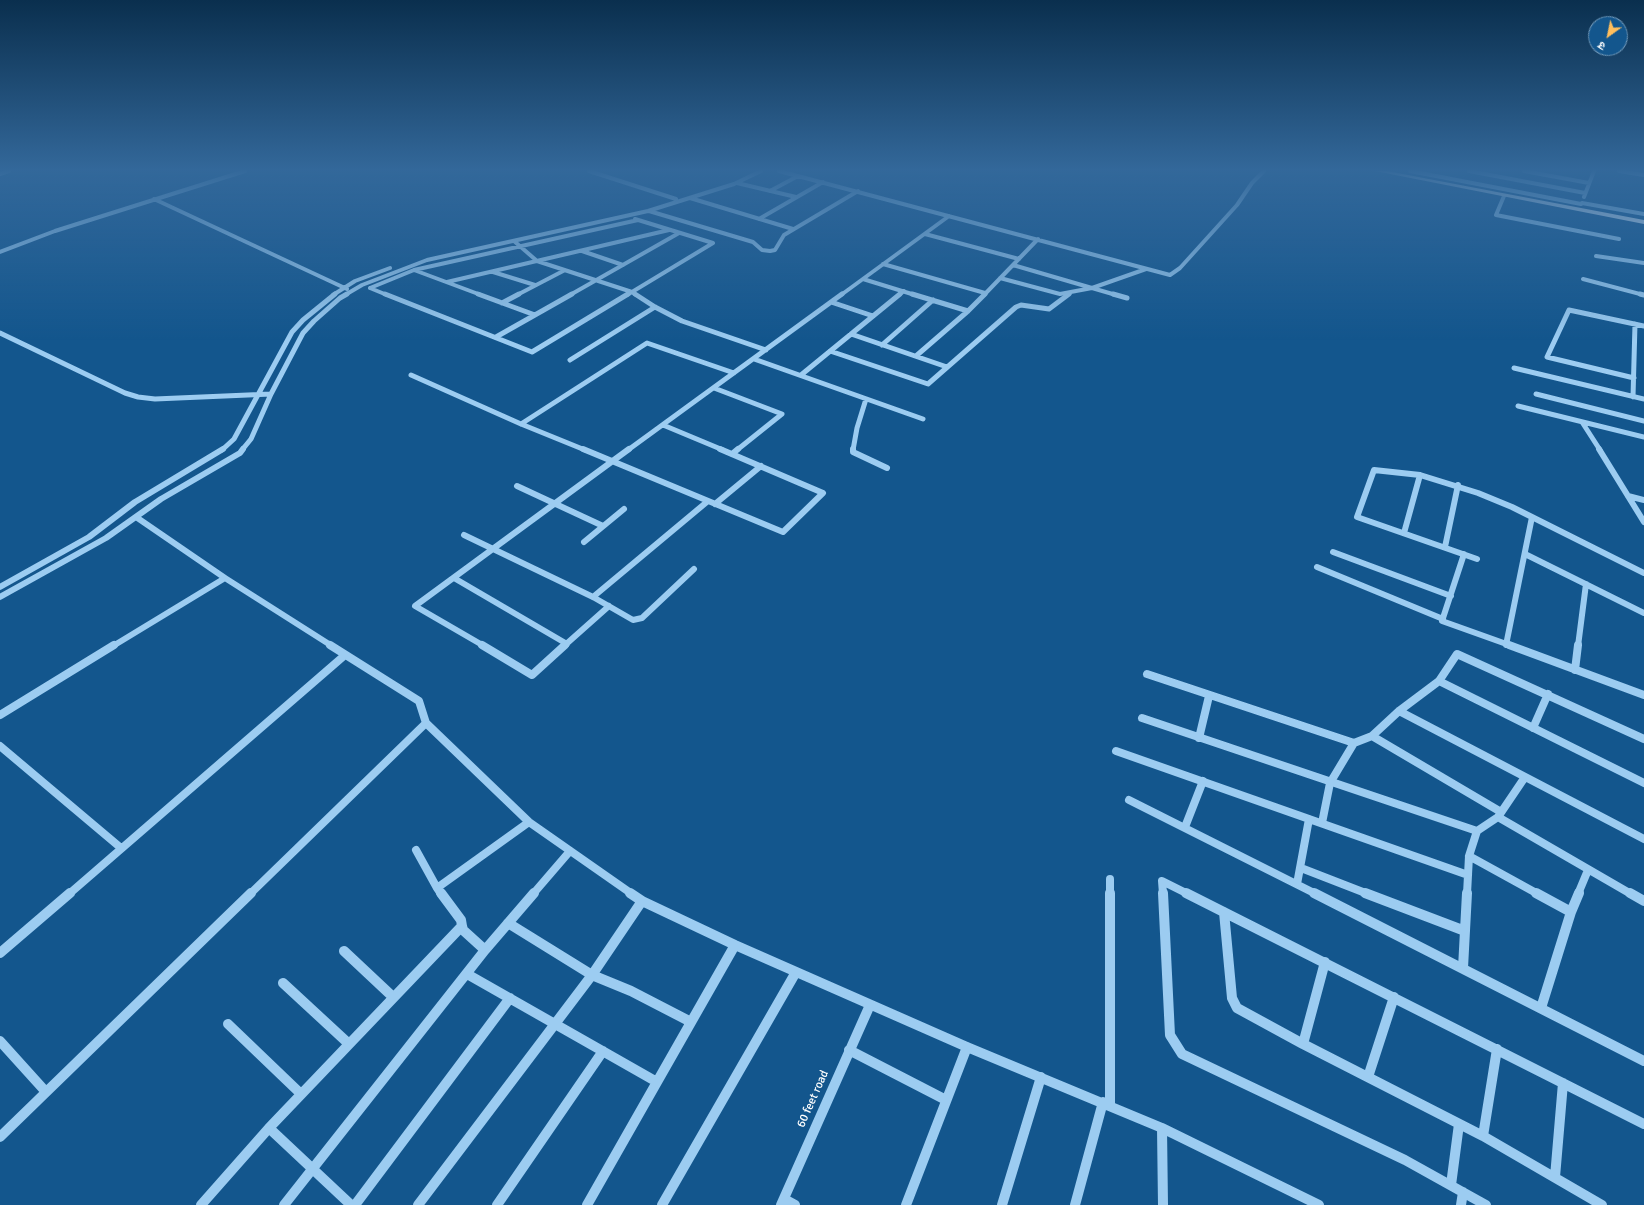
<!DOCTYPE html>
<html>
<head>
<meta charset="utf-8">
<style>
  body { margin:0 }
  #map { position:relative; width:1644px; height:1205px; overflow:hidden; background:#13568d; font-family:Signika,"Noto Sans Devanagari",sans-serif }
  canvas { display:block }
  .north { position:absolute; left:1588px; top:16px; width:40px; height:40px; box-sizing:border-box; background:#13568d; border:1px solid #719abb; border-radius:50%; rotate:213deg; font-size:11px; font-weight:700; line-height:16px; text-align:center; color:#fff }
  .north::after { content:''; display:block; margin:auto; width:14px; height:18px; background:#ffbe5c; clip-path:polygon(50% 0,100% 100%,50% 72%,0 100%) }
</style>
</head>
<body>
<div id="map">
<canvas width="1644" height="1205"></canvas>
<div class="north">उ</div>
</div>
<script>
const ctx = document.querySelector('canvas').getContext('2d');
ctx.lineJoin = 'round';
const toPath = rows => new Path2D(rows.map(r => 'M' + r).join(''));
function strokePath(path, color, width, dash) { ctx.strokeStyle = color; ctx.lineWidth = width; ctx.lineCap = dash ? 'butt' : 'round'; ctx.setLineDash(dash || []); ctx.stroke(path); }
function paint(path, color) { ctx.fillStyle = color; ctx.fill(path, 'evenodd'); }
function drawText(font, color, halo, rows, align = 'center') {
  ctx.font = font + ' Signika,sans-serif'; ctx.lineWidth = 3; ctx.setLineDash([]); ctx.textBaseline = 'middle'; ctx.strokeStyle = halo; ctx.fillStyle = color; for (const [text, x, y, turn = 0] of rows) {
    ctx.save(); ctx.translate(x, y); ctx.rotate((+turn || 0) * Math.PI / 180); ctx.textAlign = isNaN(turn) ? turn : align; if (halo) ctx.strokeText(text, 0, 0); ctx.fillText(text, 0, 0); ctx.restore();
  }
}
strokePath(toPath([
  [589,171,676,199],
  [779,171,1170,275,1180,268,1237,205,1252,183,1264,171],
  [1410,171,1581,204],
  [1469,171,1585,193],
  [1524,171,1589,183],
  [1619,171,1644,175],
  [0,174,9,171],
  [737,183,796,197],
  [770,191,798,176],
  [1504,196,1496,215,1619,239],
  [1584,197,1594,171],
  [690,198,793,229],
  [154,199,347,289],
  [1582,203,1644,214],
  [649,211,753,242,762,250,770,251,775,250,784,235,858,191],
  [635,219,713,243],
  [759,219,823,182],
  [925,234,1019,259],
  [514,241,537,261,632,292,636,295],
  [582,251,623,265],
  [0,252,55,231,245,171],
  [1596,256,1644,263],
  [883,264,985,293],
  [1013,265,1116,295],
  [414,270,481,295],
  [493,272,535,285],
  [1000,278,1060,294,1092,288,1146,269],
  [863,279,915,295],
  [1583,279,1644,295],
  [447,282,669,230],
  [370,288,387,295],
  [370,288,414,270,638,220],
  [333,295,355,281,390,268],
  [345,295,362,285,427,260,648,211,734,184,761,171],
  [517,295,565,270],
  [570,295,679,233],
  [627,295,713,243],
  [841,295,949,216],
  [899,295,904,291],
  [984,295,1038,239],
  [1067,295,1070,293]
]), '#9cccf1', 4);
strokePath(toPath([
  [385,294,532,352,628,294],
  [478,294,535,315],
  [635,294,655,307,682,321,766,350],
  [912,294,968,311],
  [1113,294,1127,298],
  [1640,294,1644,295],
  [831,302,873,316],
  [502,303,519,294],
  [0,333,125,393,138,397,155,399,271,394],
  [851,334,947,367],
  [496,337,572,294],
  [882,345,933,300],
  [830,351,928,384,1016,307,1021,305,1049,309,1069,294],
  [916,356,968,311,985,294],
  [754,359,923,419],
  [570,360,655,307],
  [1514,368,1644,399],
  [411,375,521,424,585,450],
  [801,375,900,294],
  [1634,378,1547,357,1569,310,1644,326],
  [714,388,782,414,737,450],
  [1536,394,1644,421],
  [1633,397,1635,324],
  [1518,406,1644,437],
  [1582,422,1600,450],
  [521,424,647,343,734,373],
  [663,425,723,450],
  [222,450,234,439,292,332,303,320,335,294],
  [242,450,251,439,271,394,303,333,314,321,340,298,347,294],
  [628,450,842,294],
  [853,450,857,428,866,399]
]), '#9cccf1', 5);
strokePath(toPath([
  [583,449,783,532,823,493,720,449],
  [853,449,853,452,887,468],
  [1599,449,1644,522],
  [732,454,738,449],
  [517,486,603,526],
  [1628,496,1644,500],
  [715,504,761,466],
  [136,517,225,578,332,646],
  [1404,533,1420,475],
  [464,535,593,597,633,620,642,618,694,569],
  [584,542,624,509],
  [1445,547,1458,485],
  [1333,552,1451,596],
  [1464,554,1442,621,1512,646],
  [1525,554,1644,613],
  [1477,559,1357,517,1374,470,1420,475,1478,493,1512,507,1644,573],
  [1317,567,1443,619],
  [454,578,567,644],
  [0,587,89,537,135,502,223,449],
  [0,597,106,538,161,499,240,453,243,449],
  [593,597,708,501],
  [1506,645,1532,517],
  [113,646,225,578],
  [484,646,415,606,629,449],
  [564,646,609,606],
  [1578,646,1586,584]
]), '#9cccf1', 6);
strokePath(toPath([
  [330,645,419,701,426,723,529,822,632,894],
  [482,645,532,675,565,645],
  [1509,645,1644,695],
  [1575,670,1578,645],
  [1147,674,1354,743],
  [1439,681,1644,783],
  [1399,711,1644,839],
  [0,715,114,645],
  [1142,718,1477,831],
  [1533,728,1548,694],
  [1372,736,1501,812],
  [1199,738,1209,696],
  [0,746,121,848],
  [1116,751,1468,875],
  [1129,800,1316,894],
  [1498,817,1631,894],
  [1322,823,1330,783,1354,743,1372,736,1399,711,1439,681,1457,654,1644,739],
  [1185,827,1203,781],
  [416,850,437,888,529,822],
  [1469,856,1538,894],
  [1301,868,1368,894],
  [1110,879,1110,894],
  [1297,884,1309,819],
  [437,888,441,894],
  [69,894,345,655],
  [250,894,426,723],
  [533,894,570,851],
  [1163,894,1162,881,1188,894],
  [1467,894,1469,856,1477,831,1498,817,1525,777],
  [1578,894,1588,870]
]), '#9cccf1', 8);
strokePath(toPath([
  [630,893,642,901,735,945,967,1047,1162,1128,1319,1205],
  [1110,893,1110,1105],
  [1163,893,1170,1035,1182,1054,1405,1160,1486,1205],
  [1186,893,1644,1124],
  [1314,893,1644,1061],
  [1365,893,1465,931],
  [1536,893,1571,912],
  [1630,893,1644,901],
  [1224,912,1232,998,1237,1008,1303,1044,1483,1136,1602,1205],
  [508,923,592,975,631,991,691,1022],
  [462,926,463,930,485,950],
  [344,951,393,997],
  [0,953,70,893],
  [1463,968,1467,893],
  [467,974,657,1082],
  [283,983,349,1044],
  [1541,1008,1571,912,1579,893],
  [228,1024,301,1094],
  [0,1041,46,1092],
  [1303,1044,1325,962],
  [849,1050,946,1100],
  [1368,1077,1394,997],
  [269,1128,351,1205],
  [1162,1128,1163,1205],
  [1483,1136,1497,1049],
  [0,1137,251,893],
  [1555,1177,1563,1083],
  [1451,1185,1459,1124],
  [784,1199,795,1205],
  [201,1205,269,1128,462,926,461,920,441,893],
  [284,1205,485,950,534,893],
  [355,1205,510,998],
  [418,1205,592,975,642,901],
  [497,1205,603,1051],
  [587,1205,735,945],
  [662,1205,796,972],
  [781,1205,870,1005],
  [906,1205,967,1047],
  [1002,1205,1041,1077],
  [1075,1205,1103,1102],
  [1461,1205,1463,1192]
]), '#9cccf1', 10);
paint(toPath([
  [1375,171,1387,171,1644,220,1644,224,1375,171]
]), '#e6f2ff');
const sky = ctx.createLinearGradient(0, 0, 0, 340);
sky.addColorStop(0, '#0a2f4e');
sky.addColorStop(0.5, '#33689a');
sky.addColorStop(1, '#33689a00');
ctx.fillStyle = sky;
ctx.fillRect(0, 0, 1644, 340);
drawText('12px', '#fff', '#13568d', [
  ["60 feet road",813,1099,-66]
]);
</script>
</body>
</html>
